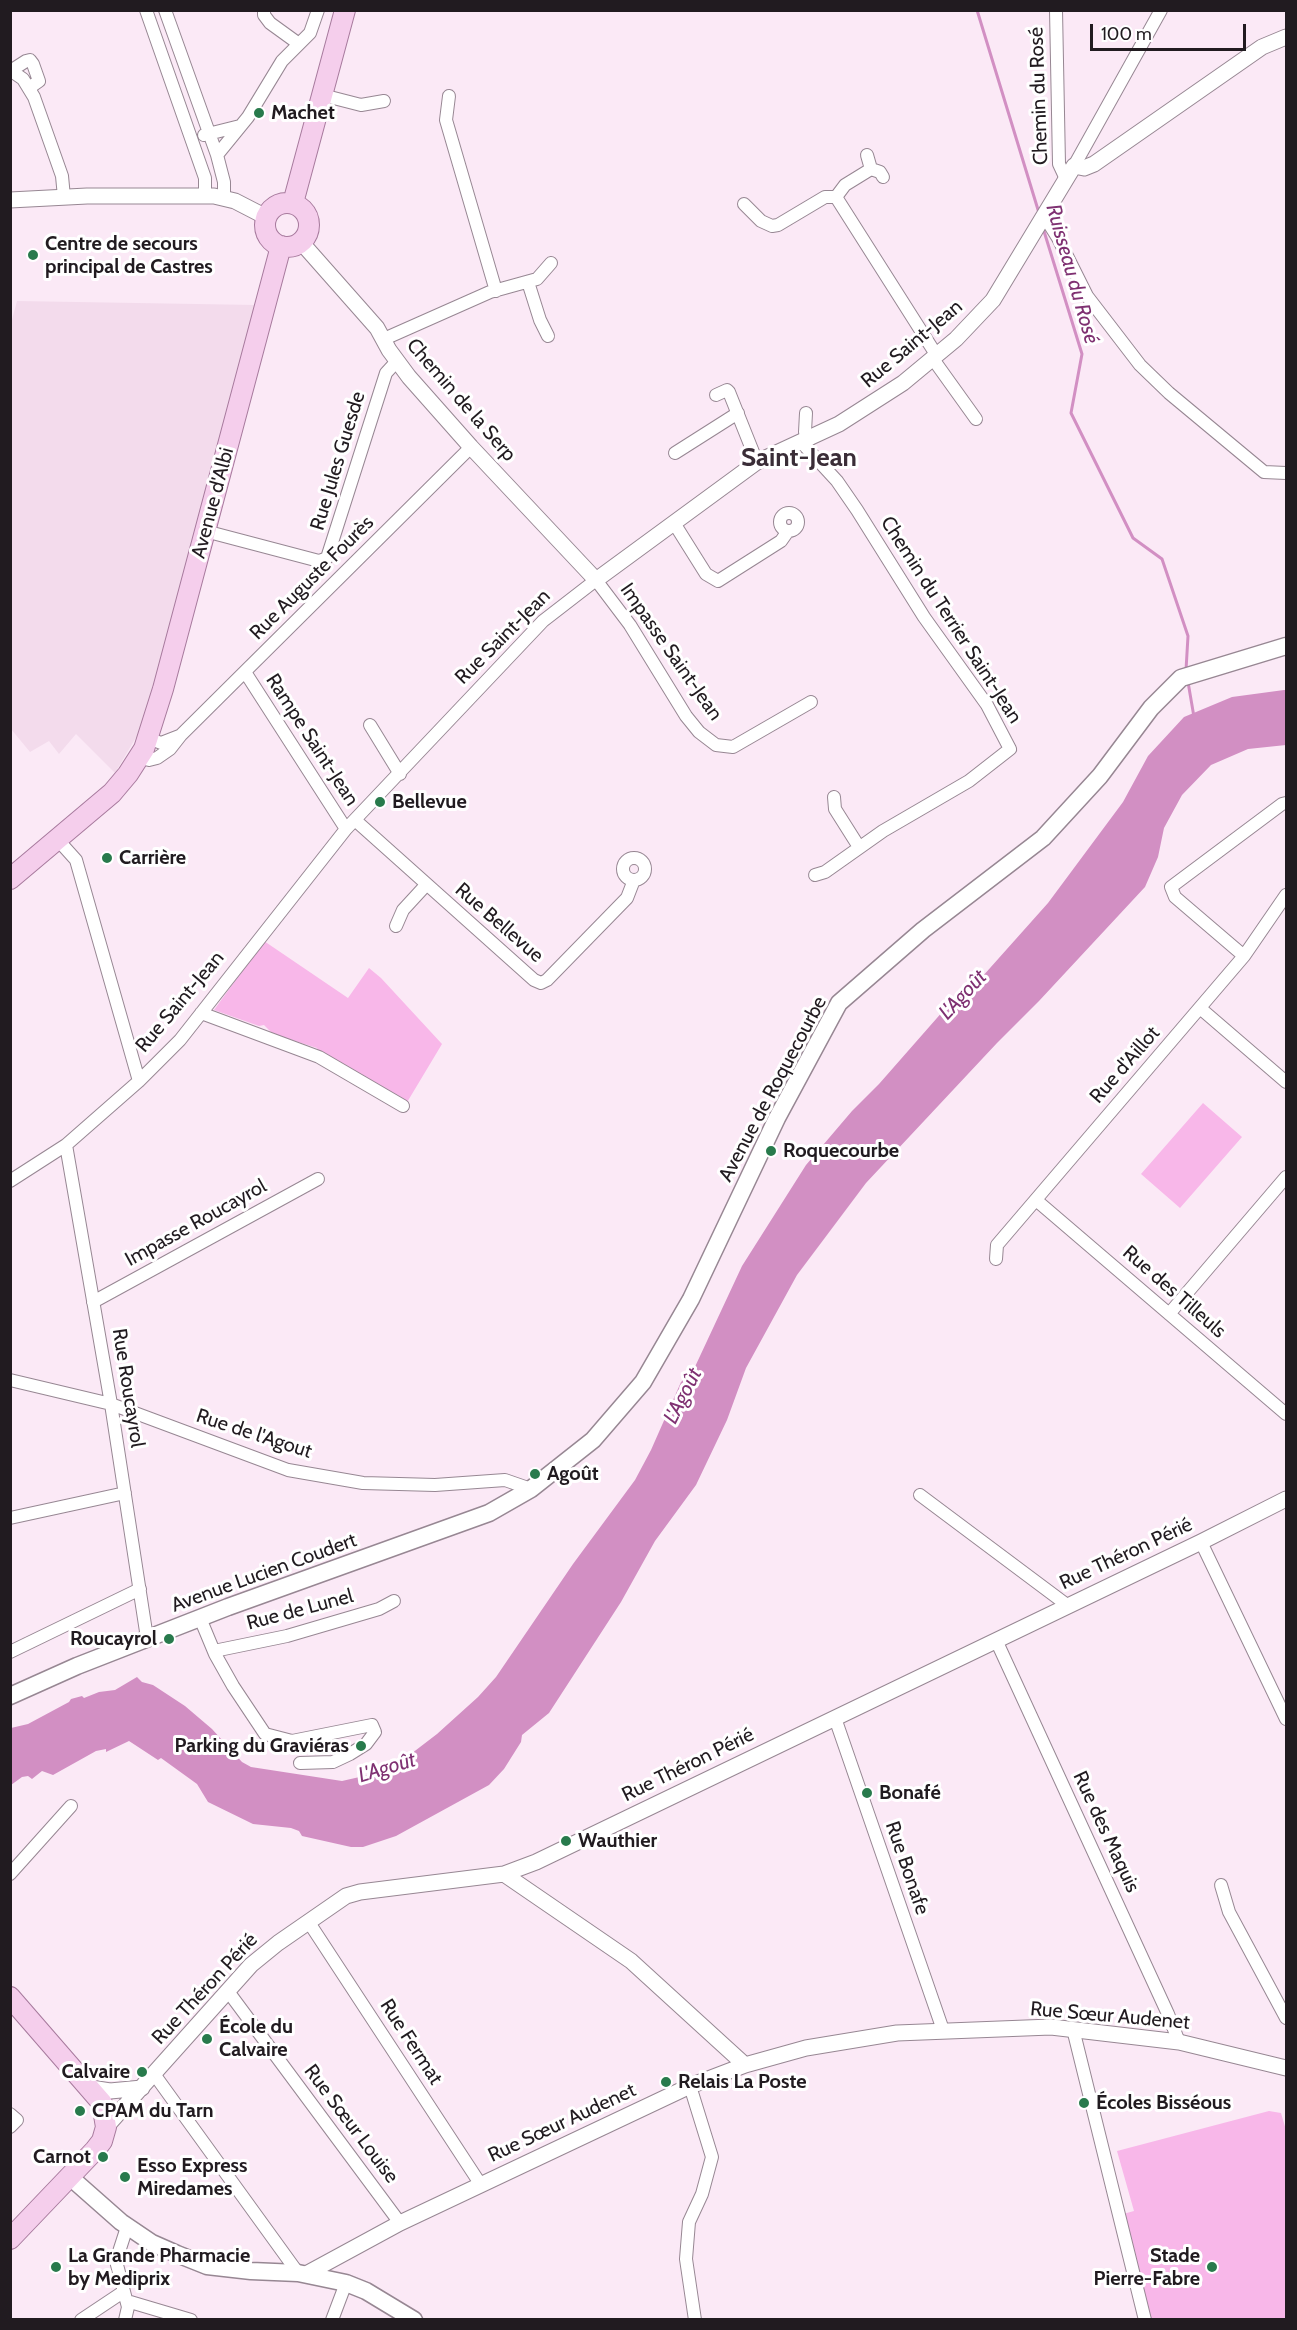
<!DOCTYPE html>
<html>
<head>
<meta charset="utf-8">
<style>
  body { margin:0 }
  #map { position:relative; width:1297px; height:2330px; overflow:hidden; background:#fbe9f6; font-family:Cabin,sans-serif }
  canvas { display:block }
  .frame { position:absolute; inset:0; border:12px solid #211b20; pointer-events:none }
  .scale { position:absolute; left:1090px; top:24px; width:156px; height:27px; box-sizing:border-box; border:3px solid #211b20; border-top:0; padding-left:8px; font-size:18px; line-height:21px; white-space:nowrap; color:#211b20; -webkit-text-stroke:4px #fff; paint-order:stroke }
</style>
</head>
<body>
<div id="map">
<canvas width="1297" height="2330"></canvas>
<div class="frame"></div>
<div class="scale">100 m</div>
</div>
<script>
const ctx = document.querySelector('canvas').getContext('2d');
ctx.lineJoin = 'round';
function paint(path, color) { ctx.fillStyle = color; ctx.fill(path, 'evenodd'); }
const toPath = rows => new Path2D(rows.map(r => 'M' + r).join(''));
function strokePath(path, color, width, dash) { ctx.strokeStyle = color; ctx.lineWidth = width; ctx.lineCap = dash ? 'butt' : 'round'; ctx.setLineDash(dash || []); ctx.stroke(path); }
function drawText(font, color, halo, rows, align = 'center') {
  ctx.font = font + ' Cabin,sans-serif'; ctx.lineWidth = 6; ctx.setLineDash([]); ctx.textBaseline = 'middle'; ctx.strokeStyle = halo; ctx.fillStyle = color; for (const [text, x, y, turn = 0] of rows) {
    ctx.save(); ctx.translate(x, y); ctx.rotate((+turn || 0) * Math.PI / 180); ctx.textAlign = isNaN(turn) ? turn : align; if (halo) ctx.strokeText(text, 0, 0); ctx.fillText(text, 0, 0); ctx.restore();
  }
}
paint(toPath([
  [17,301,256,305,152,692,138,734,115,773,76,734,59,754,49,741,30,752,11,729,10,327]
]), '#f3dbec');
paint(toPath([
  [264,941,348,998,369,968,381,978,442,1044,406,1104,319,1054,317,1048,273,1034,264,1025,259,1026,214,1010],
  [1203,1103,1242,1137,1180,1208,1141,1174],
  [1269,2111,1281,2113,1286,2130,1286,2319,1151,2319,1123,2214,1134,2211,1117,2151]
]), '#f8b7e9');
paint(toPath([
  [1284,690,1286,690,1286,745,1248,749,1211,765,1182,795,1164,828,1158,857,1145,887,1039,1001,997,1043,866,1183,797,1275,746,1368,727,1420,696,1485,655,1541,621,1602,549,1713,522,1735,521,1742,504,1769,489,1785,396,1836,363,1847,351,1847,302,1836,299,1831,291,1828,253,1824,208,1802,197,1784,161,1758,158,1760,129,1741,106,1752,106,1749,96,1751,53,1775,42,1771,32,1779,28,1776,22,1777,11,1785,11,1728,28,1724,69,1702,71,1699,82,1696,84,1698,99,1692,115,1690,137,1677,142,1682,153,1685,185,1706,212,1729,242,1762,251,1767,342,1781,390,1770,437,1734,478,1697,496,1677,573,1564,635,1480,651,1450,681,1382,693,1371,742,1266,806,1165,852,1111,879,1084,951,1002,982,977,1048,903,1123,802,1148,756,1184,717,1232,697]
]), '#d28fc3');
strokePath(toPath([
  [977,10,1039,213],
  [1043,228,1082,354,1071,413,1133,538,1162,559,1188,636,1186,670],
  [1188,682,1194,717]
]), '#d28fc3', 3);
const minor = toPath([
  [146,10,205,178,205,195],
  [165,10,217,155,224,182,224,197],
  [264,10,264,15,270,23,299,44],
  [1056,10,1059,164,1066,179],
  [10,70,23,79,34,97,62,176,64,197],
  [12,70,26,61,30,60,33,64,39,81,29,88],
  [322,95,361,105,384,101],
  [449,96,446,120,496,291],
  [204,135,240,126],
  [217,155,248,117,282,61,310,33,318,10],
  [867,155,871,169,880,172,883,177],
  [1074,166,1161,10],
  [836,197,845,185,871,169],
  [744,204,761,221,772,226,778,225,825,197,836,197,937,356],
  [1042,218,1048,222,1058,238,1087,296,1140,365,1169,393,1264,472,1286,473],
  [528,282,540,320,548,336],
  [384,339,490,292,537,279,551,263],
  [933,359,976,419],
  [716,395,727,390,729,392,757,462],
  [806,413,805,432,809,440],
  [802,443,837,481,857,510,924,617,987,705,1010,749,969,781,883,831,825,872,815,875],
  [675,453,738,413],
  '780 522a9 9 0 1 1 18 0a9 9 0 1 1-18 0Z',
  [674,523,706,574,718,581,781,541,788,531],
  [205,531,319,561,327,558,386,373,397,361],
  [245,672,346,829],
  [370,725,400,774],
  [148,738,161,743,179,736],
  [140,758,149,760,157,758,170,749,181,735,471,447],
  [834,797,835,809,859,847],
  [355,820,534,980,541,983,547,980,627,898,634,880],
  [58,840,76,860,139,1081],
  '623 869a11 11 0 1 1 22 0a11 11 0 1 1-22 0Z',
  [396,926,403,910,426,885],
  [1244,956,1175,897,1171,887,1282,804,1286,803],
  [1200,1008,1286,1082],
  [201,1013,319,1057,403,1106],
  [66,1145,111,1404,147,1638],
  [10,1181,66,1145,139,1081,180,1040,346,829,543,621,596,580,630,625,686,716,699,732,716,745,733,747,811,702],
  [1036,1200,1286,1414],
  [996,1259,997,1245,1244,956,1286,895],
  [93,1302,318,1179],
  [1169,1314,1286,1177],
  [10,1380,111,1404,288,1470,363,1483,435,1485,505,1480,531,1489],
  [920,1495,1067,1605],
  [10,1518,125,1493],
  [1201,1542,1286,1719],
  [200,1618,215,1654,233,1686,265,1734,292,1741,372,1725,375,1732,366,1744,350,1754,333,1762,300,1763],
  [996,1640,1168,2014,1179,2042],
  [214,1651,287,1636,379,1609,394,1601],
  [10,1652,140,1589],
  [835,1718,943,2030],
  [10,1874,71,1806],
  [1221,1885,1229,1912,1286,2018],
  [308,1921,481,2185],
  [227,1990,400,2223],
  [1073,2029,1145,2320],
  [154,2074,298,2273],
  [690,2086,712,2157,702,2194,689,2222,686,2259,695,2320],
  [10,2114,17,2120,10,2127],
  [127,2301,191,2320],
  [81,2320,123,2292],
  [125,2320,128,2307,116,2261,127,2227],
  [332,2320,346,2283]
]);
const tertiary = toPath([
  [10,200,87,196,214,196,235,201,266,217],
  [301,242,377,328,389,350,409,377,471,447,596,580,757,462,839,424,903,383,956,339,993,300,1074,166,1084,168,1094,164,1262,47,1286,37],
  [504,1874,631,1961,745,2065],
  [91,2088,110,2091,142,2088],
  [106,2127,251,1965,278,1943,346,1896,360,1892,504,1874,536,1862,1201,1542,1286,1499],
  [306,2274,400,2223,690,2086,745,2065,806,2048,897,2033,1051,2027,1179,2042,1286,2068]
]);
const secondary = toPath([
  [10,1696,77,1666,228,1607,489,1513,531,1489,593,1440,643,1382,691,1299,777,1118,839,1003,923,930,1043,838,1100,776,1151,708,1181,678,1286,646],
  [70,2177,121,2222,152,2243,177,2254,207,2266,251,2271,298,2273,346,2283,366,2291,414,2320]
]);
const primary = toPath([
  '265 225a22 22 0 1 1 44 0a22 22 0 1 1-44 0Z',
  [293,203,345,10],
  [10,879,112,793,128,774,144,749,163,689,281,246],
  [10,1997,102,2103,106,2127,102,2141,95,2150,10,2239]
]);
strokePath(minor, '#978793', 14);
strokePath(tertiary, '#978793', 17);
strokePath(secondary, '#978793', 19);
strokePath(primary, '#a77a9d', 22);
strokePath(minor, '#fff', 12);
strokePath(tertiary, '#fff', 15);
strokePath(secondary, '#fff', 16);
strokePath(primary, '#f5ceec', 20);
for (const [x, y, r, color] of [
  [259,113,6,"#287a4c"],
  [33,255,6,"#287a4c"],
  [380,802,6,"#287a4c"],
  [107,858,6,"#287a4c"],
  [771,1151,6,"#287a4c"],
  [535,1474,6,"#287a4c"],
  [169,1639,6,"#287a4c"],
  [361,1746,6,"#287a4c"],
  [867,1793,6,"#287a4c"],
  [566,1841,6,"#287a4c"],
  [207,2039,6,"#287a4c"],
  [142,2072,6,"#287a4c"],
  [666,2082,6,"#287a4c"],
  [1084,2103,6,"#287a4c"],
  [80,2111,6,"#287a4c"],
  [103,2157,6,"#287a4c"],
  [125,2177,6,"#287a4c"],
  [56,2267,6,"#287a4c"],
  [1212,2267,6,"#287a4c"]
]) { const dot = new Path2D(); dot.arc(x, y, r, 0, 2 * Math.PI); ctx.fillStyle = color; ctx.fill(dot); strokePath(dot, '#fff', 2); }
drawText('20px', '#211b20', '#fff', [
  ["Chemin du Rosé",1039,96,-92],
  ["Rue Saint-Jean",912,344,-40],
  ["Chemin de la Serp",461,400,49],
  ["Rue Jules Guesde",338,461,-73],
  ["Avenue d'Albi",213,503,-75],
  ["Rue Auguste Fourès",312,578,-45],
  ["Chemin du Terrier Saint-Jean",951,620,57],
  ["Rue Saint-Jean",503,637,-45],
  ["Impasse Saint-Jean",671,652,55],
  ["Rampe Saint-Jean",312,740,57],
  ["Rue Bellevue",499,923,41],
  ["Rue Saint-Jean",180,1002,-50],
  ["Rue d'Aillot",1125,1065,-49],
  ["Avenue de Roquecourbe",773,1089,-62],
  ["Impasse Roucayrol",196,1223,-29],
  ["Rue des Tilleuls",1174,1292,41],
  ["Rue Roucayrol",128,1388,81],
  ["Rue de l'Agout",254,1434,18],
  ["Rue Théron Périé",1126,1554,-25],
  ["Avenue Lucien Coudert",264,1573,-20],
  ["Rue de Lunel",300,1610,-15],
  ["Rue Théron Périé",688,1765,-26],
  ["Rue des Maquis",1106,1832,65],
  ["Rue Bonafe",907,1868,71],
  ["Rue Théron Périé",205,1989,-47],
  ["Rue Sœur Audenet",1110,2016,5],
  ["Rue Fermat",411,2042,57],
  ["Rue Sœur Audenet",562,2123,-25],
  ["Rue Sœur Louise",351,2124,53]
]);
drawText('bold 20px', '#211b20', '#fff', [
  ["Machet",271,113],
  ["Centre de secours",45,244],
  ["principal de Castres",45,267],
  ["Bellevue",392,802],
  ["Carrière",119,858],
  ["Roquecourbe",783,1151],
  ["Agoût",547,1474],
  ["Roucayrol",157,1639,"right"],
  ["Parking du Graviéras",349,1746,"right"],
  ["Bonafé",879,1793],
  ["Wauthier",578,1841],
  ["École du",219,2027],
  ["Calvaire",219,2050],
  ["Calvaire",130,2072,"right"],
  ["Relais La Poste",678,2082],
  ["Écoles Bisséous",1096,2103],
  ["CPAM du Tarn",92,2111],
  ["Carnot",91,2157,"right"],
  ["Esso Express",137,2166],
  ["Miredames",137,2189],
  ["La Grande Pharmacie",68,2256],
  ["by Mediprix",68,2279],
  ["Stade",1200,2256,"right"],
  ["Pierre-Fabre",1200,2279,"right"]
], 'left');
drawText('italic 21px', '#7f3172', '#fff', [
  ["Ruisseau du Rosé",1072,274,74],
  ["L'Agoût",963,995,-47],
  ["L'Agoût",683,1396,-63],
  ["L'Agoût",387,1768,-17]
]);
drawText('bold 26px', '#3a2d37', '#fff', [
  ["Saint-Jean",799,458]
]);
</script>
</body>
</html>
